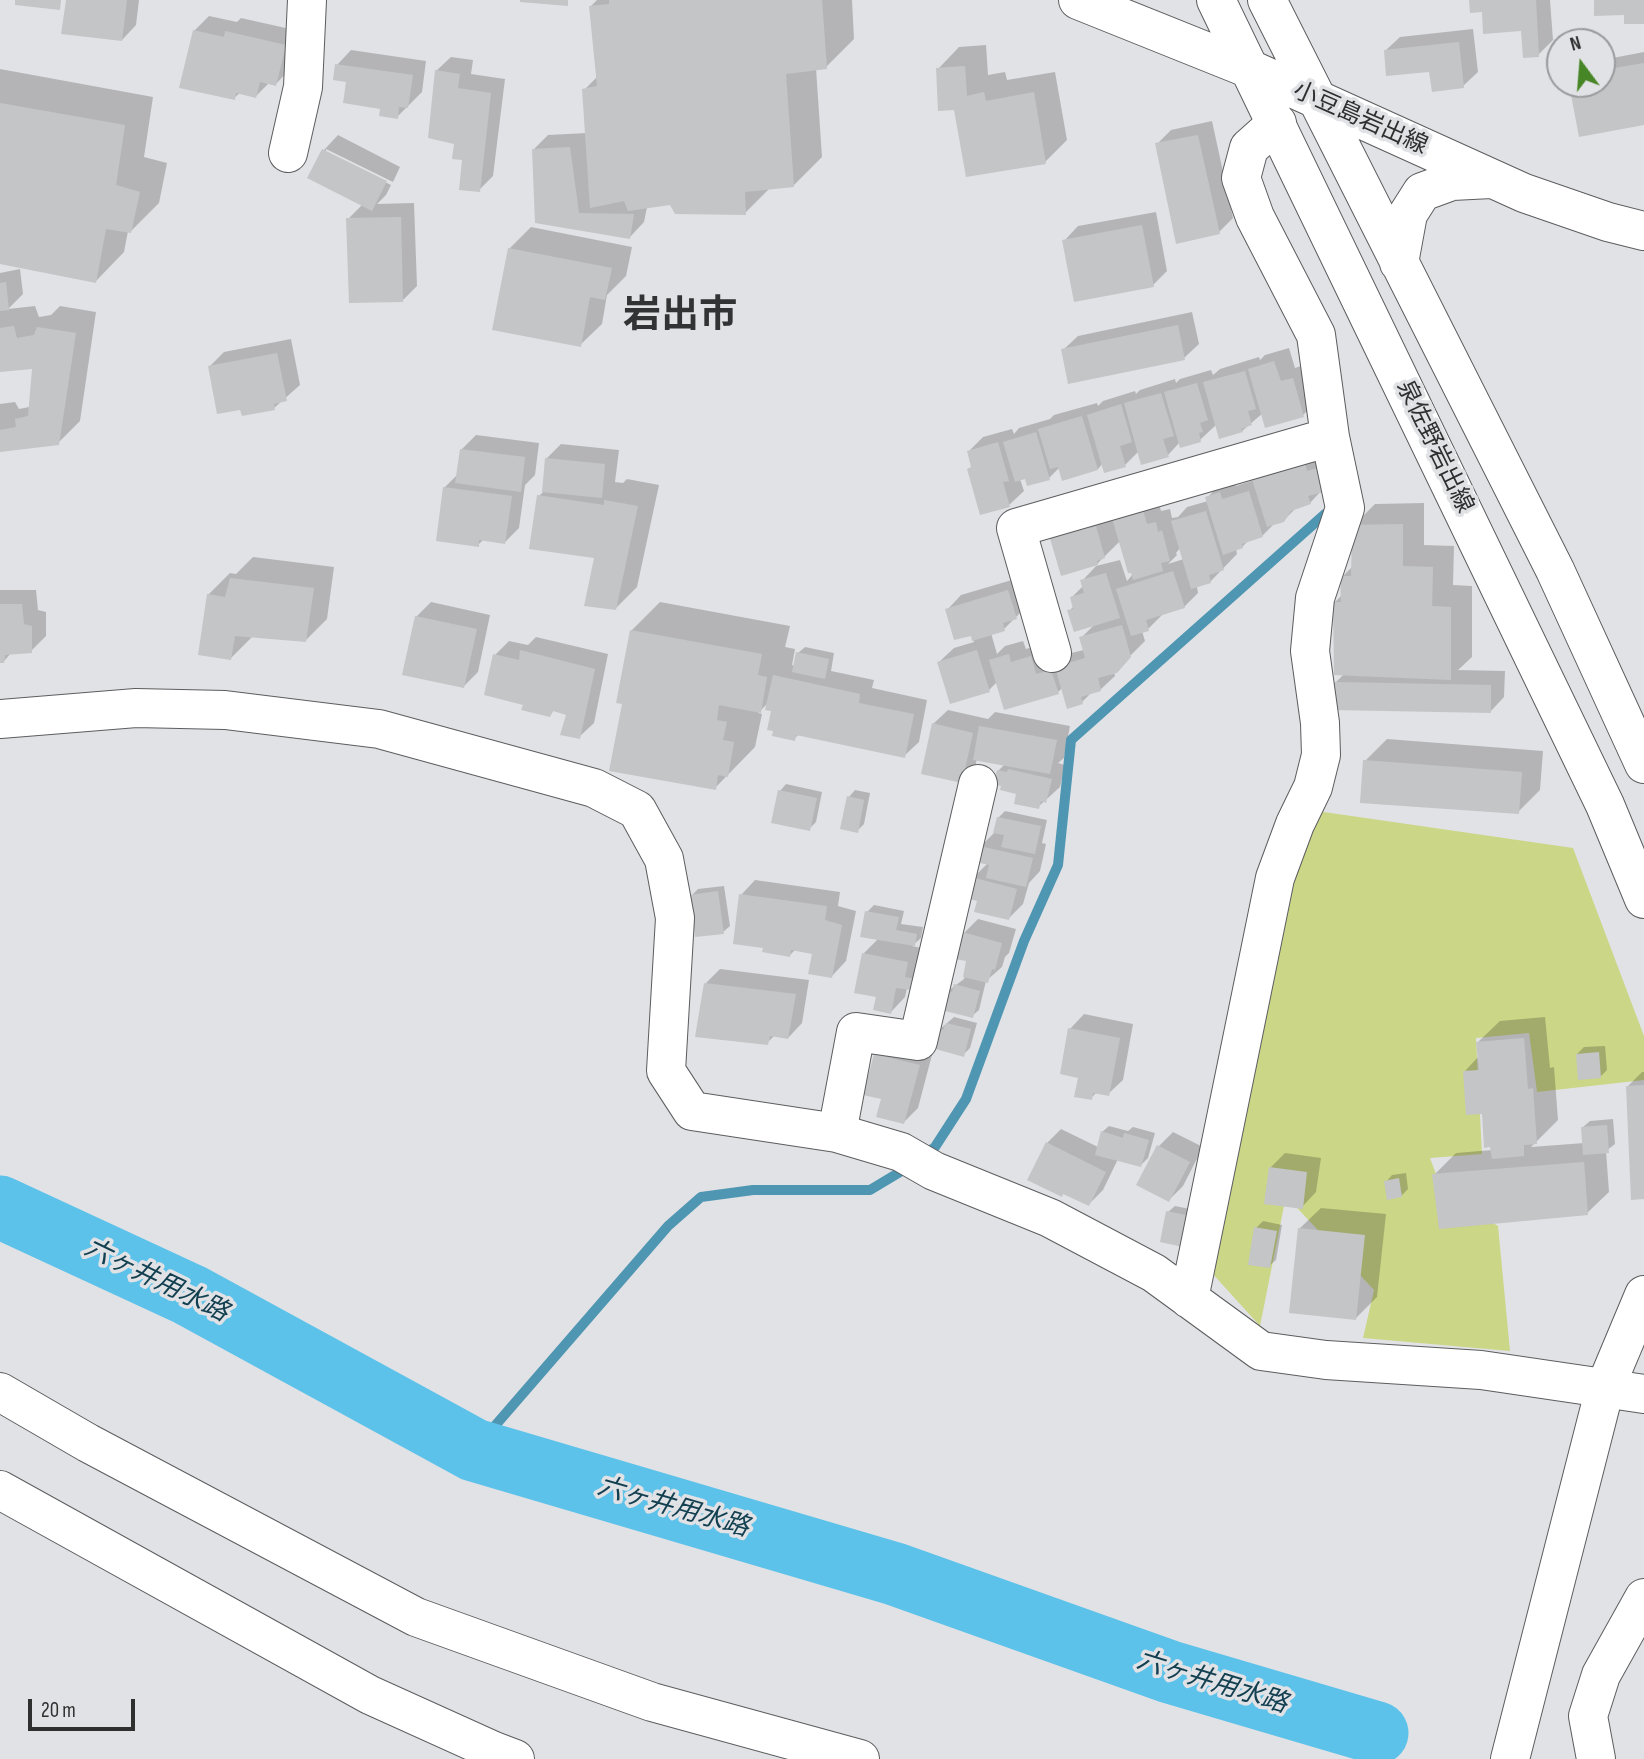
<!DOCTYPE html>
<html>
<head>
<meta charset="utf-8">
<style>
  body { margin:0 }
  #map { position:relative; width:1644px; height:1759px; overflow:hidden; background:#e1e2e5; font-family:"Sofia Sans Condensed",sans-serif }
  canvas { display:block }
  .north { position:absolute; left:1546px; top:28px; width:70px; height:70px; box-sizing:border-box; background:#e1e2e5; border:2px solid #9a9a9d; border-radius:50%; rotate:344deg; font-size:19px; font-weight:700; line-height:28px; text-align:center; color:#2f2f30 }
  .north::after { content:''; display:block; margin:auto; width:24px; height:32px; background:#478626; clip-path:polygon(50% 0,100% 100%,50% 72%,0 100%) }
  .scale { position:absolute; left:28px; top:1699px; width:107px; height:32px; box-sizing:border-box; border:4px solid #2f2f30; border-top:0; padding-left:9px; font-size:21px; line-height:24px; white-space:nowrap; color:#2f2f30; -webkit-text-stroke:5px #e1e2e5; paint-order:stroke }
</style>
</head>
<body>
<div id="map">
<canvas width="1644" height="1759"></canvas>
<div class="north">N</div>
<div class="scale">20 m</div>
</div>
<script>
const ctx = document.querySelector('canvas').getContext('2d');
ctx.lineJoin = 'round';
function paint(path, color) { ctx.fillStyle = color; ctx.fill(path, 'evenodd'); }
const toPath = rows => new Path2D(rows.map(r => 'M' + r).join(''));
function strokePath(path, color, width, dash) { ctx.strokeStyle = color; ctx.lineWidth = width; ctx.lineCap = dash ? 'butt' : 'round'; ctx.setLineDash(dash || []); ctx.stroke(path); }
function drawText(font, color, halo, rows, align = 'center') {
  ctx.font = font + ' "Sofia Sans Condensed","Noto Sans JP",sans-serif'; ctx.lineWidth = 7; ctx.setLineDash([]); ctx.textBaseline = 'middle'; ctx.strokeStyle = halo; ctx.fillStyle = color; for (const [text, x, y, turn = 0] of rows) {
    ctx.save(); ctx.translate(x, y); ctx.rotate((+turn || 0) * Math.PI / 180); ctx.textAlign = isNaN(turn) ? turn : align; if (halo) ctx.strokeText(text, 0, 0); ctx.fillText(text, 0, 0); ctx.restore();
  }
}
paint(toPath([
  [1317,811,1573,848,1644,1036,1644,1080,1537,1092,1529,1033,1476,1038,1482,1154,1430,1158,1443,1193,1498,1226,1510,1351,1363,1338,1374,1290,1286,1196,1260,1326,1191,1250,1254,956]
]), '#cbd686');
paint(toPath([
  [68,0,139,0,136,25,122,40],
  [597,0,852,0,854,39,826,67,816,68,822,157,793,186,770,188,745,213,671,203,647,207,644,222,630,237,537,221,533,150,548,135,587,133,584,90,598,76,591,6],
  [1471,0,1550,0,1553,40,1538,55,1523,29,1483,10],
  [209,16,237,22,241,18,299,31,290,69,276,84,270,82,256,96,240,93,234,98,194,31],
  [1473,29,1478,72,1463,86,1385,51,1400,37],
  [986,45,988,75,1005,72,1007,80,1055,72,1067,140,1045,162,955,109,938,69,959,47],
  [351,50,426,61,422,92,397,117,348,80,337,65],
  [1644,52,1644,123,1571,84,1602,84,1602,60],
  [451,57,473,60,471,74,505,79,493,176,479,190,464,158,436,71],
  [0,69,153,97,144,157,167,163,159,203,130,232,128,231,124,252,96,281,0,263],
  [1212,121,1233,218,1219,232,1157,144,1171,130],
  [338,135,400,167,393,182,326,149,326,153,391,185,386,195,377,204,414,203,417,286,403,300,348,219,362,205,309,177,324,150],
  [1156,212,1167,271,1153,285,1064,241,1078,226],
  [531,227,632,247,626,276,607,295,602,324,580,345,509,249],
  [20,269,23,294,8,309,35,306,39,317,51,315,60,306,96,312,80,421,58,443,0,450,0,404,15,402,19,409,29,407,34,367,0,370,0,273],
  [1192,312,1199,344,1184,358,1063,350,1078,336],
  [291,339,300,385,274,408,241,407,210,366,224,352],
  [1289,348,1295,368,1307,364,1317,401,1303,415,1263,413,1242,431,1217,424,1200,440,1180,442,1168,455,1139,451,1125,465,1103,463,1098,469,1060,467,1049,478,1020,479,1024,491,1009,505,973,465,969,451,983,437,1012,429,1014,434,1019,428,1050,419,1054,415,1097,403,1098,406,1103,401,1135,391,1136,394,1140,390,1175,379,1176,383,1180,379,1211,370,1213,375,1220,369,1259,357,1260,360,1265,355],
  [476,435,539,443,535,475,525,485,519,528,505,542,484,539,478,545,444,488,458,474,461,450],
  [561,444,619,450,615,482,623,483,627,479,659,485,637,587,615,609,597,557,539,496,544,491,547,458],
  [1319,450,1322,490,1310,503,1297,507,1284,520,1275,523,1262,536,1249,540,1242,547,1236,549,1237,554,1210,582,1197,587,1198,593,1184,607,1162,615,1148,629,1142,631,1145,641,1114,672,1115,676,1100,690,1092,692,1082,702,1063,687,1058,692,997,682,989,690,939,662,954,648,974,642,972,633,947,610,961,595,1022,577,1030,603,1004,629,991,633,997,654,1005,646,1023,641,1026,649,1045,643,1066,659,1071,653,1084,650,1081,638,1095,624,1069,611,1074,606,1072,597,1084,585,1082,581,1096,566,1120,560,1127,581,1133,574,1120,541,1097,564,1051,536,1110,513,1112,521,1129,504,1157,496,1161,511,1170,509,1172,518,1178,517,1187,507,1208,501,1207,498,1221,483,1234,479,1236,486,1254,480],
  [1180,548,1184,559,1168,564,1177,555,1176,553],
  [1424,503,1424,545,1454,546,1453,585,1472,586,1472,657,1458,670,1505,671,1504,697,1490,712,1335,683,1344,674,1334,603,1342,595,1342,577,1353,566,1353,526,1375,504],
  [253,557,334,567,327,619,306,640,253,636,231,658,208,595,230,573,236,574],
  [0,590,36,590,38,610,46,612,46,636,31,651,12,652,4,661,0,661],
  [431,602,490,615,478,672,464,686,416,617],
  [660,602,790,626,785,647,795,649,792,665,795,666,798,653,805,647,834,653,831,671,874,680,872,688,927,700,919,742,904,756,799,734,794,739,775,729,773,710,769,702,758,713,762,714,755,747,715,788,624,703,631,631],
  [536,637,608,654,594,723,579,737,569,714,555,709,550,715,525,703,495,655,509,641,528,645],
  [948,710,988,719,995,712,1070,726,1064,758,1058,763,1065,765,1060,787,1038,807,1018,792,998,771,1005,764,977,759,975,767,961,781,933,724],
  [1387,739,1543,751,1540,790,1518,812,1365,761],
  [786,784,822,792,816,822,809,829,780,791],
  [855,790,870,793,864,824,857,831,849,797],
  [1005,811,1047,820,1042,843,1046,844,1040,871,1029,883,1023,904,1009,918,980,899,973,878,988,863,980,847,995,832,998,818],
  [755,880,840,892,838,906,856,911,846,961,832,976,814,953,796,949,790,955,741,895],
  [724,886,730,926,723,932,691,896,698,889],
  [874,905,904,911,901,924,923,927,921,938,912,946,922,948,928,965,907,988,905,997,891,1012,878,996,864,953,879,938,867,912],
  [978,919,1016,929,1009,953,1005,957,1002,967,986,981,979,1010,972,1016,948,991,964,979,968,960,964,933],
  [720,969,809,980,802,1023,788,1038,775,1035,767,1043,706,983],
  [1084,1014,1133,1024,1123,1080,1108,1094,1097,1092,1091,1098,1080,1076,1070,1029],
  [954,1017,977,1023,970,1048,963,1055,939,1030],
  [1545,1017,1550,1068,1554,1067,1558,1120,1531,1147,1584,1143,1583,1127,1590,1121,1613,1119,1615,1144,1606,1151,1609,1192,1587,1213,1434,1175,1456,1153,1492,1150,1483,1112,1465,1071,1479,1056,1478,1042,1500,1021],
  [889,1040,933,1051,918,1108,904,1122,883,1098,875,1055],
  [1605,1046,1607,1070,1600,1077,1577,1054,1584,1047],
  [1642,1072,1644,1072,1644,1197,1627,1087],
  [1109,1126,1128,1131,1133,1127,1155,1133,1148,1158,1141,1165,1118,1159,1103,1190,1089,1204,1047,1143,1061,1129,1098,1147,1102,1132],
  [1173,1132,1203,1147,1183,1186,1169,1200,1159,1146],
  [1285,1153,1321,1158,1316,1192,1302,1207,1271,1167],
  [1406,1173,1408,1189,1401,1196,1386,1182,1392,1175],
  [1175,1206,1195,1210,1182,1245,1168,1212],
  [1321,1208,1386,1214,1377,1297,1356,1318,1299,1229],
  [1263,1221,1282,1225,1276,1260,1269,1266,1256,1228]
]), '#0003');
strokePath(toPath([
  [923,1156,935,1147,966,1099,1024,941,1058,865,1071,740,1325,514],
  [474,1450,668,1226,701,1197,753,1190,870,1190,910,1166]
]), '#4f96b2', 10);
strokePath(toPath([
  [0,1207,190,1295,474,1450,895,1574,1170,1672,1377,1733]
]), '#5dc2ea', 63);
paint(toPath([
  [15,0,61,0,60,10,15,5],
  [66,0,127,0,122,41,61,34],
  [520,0,568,0,568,6,520,2],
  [609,0,822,0,827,69,786,74,794,187,745,192,746,215,675,214,670,205,628,211,624,201,590,208,582,89,597,86,589,6,609,4],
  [1469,0,1536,0,1539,57,1523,58,1521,31,1483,34,1482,12,1470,13],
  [1594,0,1644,0,1644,24,1624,24,1624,15,1594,16],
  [193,30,224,37,225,31,286,45,276,86,260,82,256,98,236,93,235,100,179,88],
  [1459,42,1464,88,1432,92,1429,72,1386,76,1384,50],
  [1644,63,1644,125,1579,137,1569,84,1602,84,1602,70],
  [335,64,413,75,408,108,399,107,398,119,379,116,380,109,343,103,346,82,333,80],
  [965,66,967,96,984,92,986,101,1034,92,1046,164,966,177,954,110,938,111,936,68],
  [435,70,460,74,458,88,491,93,480,192,459,190,462,160,452,159,454,144,428,138],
  [0,103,125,125,116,185,140,192,131,233,106,229,96,283,0,264],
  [1198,135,1220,234,1176,244,1155,143],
  [570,147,579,213,634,214,630,239,535,223,532,149],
  [322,149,387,181,372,211,307,178],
  [401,217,403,302,349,303,346,218],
  [1142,225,1154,287,1074,302,1062,240],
  [508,248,612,268,605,300,590,297,581,347,492,330],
  [6,282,9,310,0,311,0,283],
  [1178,325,1185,360,1068,384,1061,349],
  [14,326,17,338,34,335,37,327,76,333,59,445,0,452,0,430,16,427,15,419,28,416,32,369,0,372,0,328],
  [277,353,287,401,274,404,275,410,242,416,240,410,217,414,208,366],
  [1274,361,1281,381,1293,378,1304,417,1265,428,1248,369],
  [1245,371,1256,409,1248,411,1252,425,1241,429,1243,432,1219,439,1203,382],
  [1197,383,1208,420,1200,423,1203,432,1199,433,1201,442,1180,448,1164,392],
  [1161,393,1174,436,1163,439,1169,457,1141,465,1124,403],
  [1121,404,1132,442,1120,446,1126,467,1104,473,1087,415],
  [1082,416,1098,470,1062,481,1058,467,1050,469,1038,429],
  [1036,432,1050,480,1027,486,1025,479,1015,482,1003,442],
  [998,442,1009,481,1003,482,1010,507,980,515,967,469,971,467,967,451],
  [460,449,525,457,521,492,455,483],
  [545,458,605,464,602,498,542,492],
  [1305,463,1307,471,1322,467,1328,491,1308,496,1311,504,1291,511,1284,522,1267,527,1252,479],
  [443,487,512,496,505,544,479,540,479,547,436,541],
  [1249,491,1263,537,1242,544,1243,548,1223,555,1205,497,1220,492,1222,499],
  [537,495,604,505,604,500,638,506,616,610,584,606,594,558,529,549],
  [1143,510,1147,524,1156,522,1158,532,1162,530,1170,561,1161,563,1163,571,1133,580,1131,573,1128,573,1112,518],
  [1206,511,1224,570,1209,575,1211,583,1191,589,1171,521],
  [1089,523,1091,528,1096,526,1105,558,1097,561,1098,565,1061,576,1049,535],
  [1403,524,1403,566,1433,567,1432,606,1451,607,1451,680,1334,675,1333,602,1341,602,1340,576,1351,576,1352,525],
  [1173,571,1185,608,1146,620,1149,631,1131,636,1116,589],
  [1106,573,1120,618,1074,632,1067,610,1073,609,1070,597,1084,593,1080,580],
  [230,578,314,588,306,642,235,636,231,660,198,655,207,594,225,597],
  [1008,590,1017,619,1003,623,1005,631,972,641,971,636,954,640,945,609],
  [0,604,22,604,24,624,32,626,32,653,5,655,4,663,0,663],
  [415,616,477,629,464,688,402,675],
  [1122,625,1131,657,1117,673,1098,678,1101,691,1081,697,1083,704,1067,709,1055,667,1085,658,1079,637],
  [630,630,762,654,758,675,767,677,761,713,719,705,717,720,727,722,723,740,734,742,728,777,718,775,716,790,609,771,622,704,616,703],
  [520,650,595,669,580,739,560,735,566,715,553,711,550,717,521,710,523,705,484,695,493,654,519,660],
  [977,650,990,692,950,704,937,662],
  [796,652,829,659,825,679,792,672],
  [1009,654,1011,662,1031,656,1036,674,1051,670,1059,694,1004,710,989,660],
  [773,675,860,694,859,703,914,714,905,758,796,735,795,741,772,736,773,731,767,730,771,711,765,710],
  [1333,682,1491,685,1491,713,1332,710],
  [932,723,973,733,962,783,921,774],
  [979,726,1057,740,1050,774,973,760],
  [1363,760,1522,772,1519,814,1360,803],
  [1008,769,1052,779,1046,803,1041,801,1039,809,1014,804,1016,794,1000,790,1001,786,993,784,997,770,1007,772],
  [778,790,817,798,810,831,771,823],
  [847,796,864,800,858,833,840,829],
  [997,817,1041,826,1035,854,1001,847,1004,835,993,833],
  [979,846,1033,858,1026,887,986,878,989,865,975,862],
  [971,877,1017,889,1009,920,974,912,977,901,966,898],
  [718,891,724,934,695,937,690,895],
  [739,894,827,906,825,920,842,925,832,978,808,974,812,954,791,950,790,957,762,952,763,948,733,944],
  [865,911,899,917,896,930,917,934,915,946,860,937],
  [962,932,1002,943,995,970,992,969,988,983,963,977,966,961,955,959],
  [862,953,908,962,905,977,915,979,912,990,896,988,891,1014,873,1010,876,997,854,993],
  [704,983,796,994,788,1039,770,1036,768,1045,695,1037],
  [954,984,980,991,973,1018,941,1010,946,991,952,992],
  [946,1023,971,1029,964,1057,932,1048,937,1029,943,1030],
  [1068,1028,1120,1038,1109,1096,1093,1093,1092,1100,1074,1097,1078,1078,1060,1074],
  [1524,1038,1528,1089,1533,1088,1537,1144,1524,1145,1524,1156,1492,1159,1490,1147,1484,1148,1482,1114,1466,1115,1463,1071,1479,1070,1476,1042],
  [1599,1052,1601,1078,1578,1080,1576,1054],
  [874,1054,920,1065,904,1124,876,1117,881,1099,863,1095],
  [1644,1085,1644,1199,1631,1200,1626,1086],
  [1607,1125,1609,1153,1583,1155,1581,1127],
  [1101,1131,1123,1138,1124,1133,1149,1140,1141,1167,1095,1155],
  [1046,1142,1106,1172,1089,1206,1063,1194,1062,1197,1027,1180],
  [1157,1145,1190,1162,1169,1202,1136,1185],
  [1584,1162,1588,1215,1439,1229,1432,1174],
  [1269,1167,1307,1172,1303,1209,1264,1204],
  [1399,1178,1402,1197,1387,1200,1384,1181],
  [1166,1211,1190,1216,1183,1247,1160,1242],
  [1254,1227,1277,1231,1270,1268,1248,1265],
  [1298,1228,1365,1235,1356,1320,1289,1313]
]), '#c3c5c7');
const minor = toPath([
  [288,153,303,87,307,0],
  [1052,653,1016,528,1330,437],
  [0,719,136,708,225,710,379,729,594,788,637,810,664,859,675,918,666,1071,692,1111,837,1133,901,1152,934,1171,1050,1218,1154,1273,1261,1351,1326,1360,1481,1370,1644,1394],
  [837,1133,856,1032,918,1041,978,784],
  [1189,1299,1275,878,1295,824,1313,787,1321,755,1320,723,1310,651,1315,598,1345,508,1330,437,1316,335,1255,217,1241,178,1249,148,1277,123],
  [0,1392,88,1443,416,1617,652,1702,860,1759],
  [0,1490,370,1695,494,1751,515,1759],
  [1510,1759,1605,1388,1644,1295],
  [1596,1759,1588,1716,1601,1675,1644,1598]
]);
const major = toPath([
  [1078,0,1250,69,1524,193,1608,222,1644,231],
  [1216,0,1605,805,1644,899],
  [1267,0,1555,570,1644,764],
  [1399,263,1408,214,1422,192,1452,181,1491,179]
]);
strokePath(minor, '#5c5d5f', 40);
strokePath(major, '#5c5d5f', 40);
strokePath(minor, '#fff', 38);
strokePath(major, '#fff', 38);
drawText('24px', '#2f2f30', '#e1e2e5', [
  ["小豆島岩出線",1360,119,24],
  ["泉佐野岩出線",1434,447,64]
]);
drawText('italic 26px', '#134051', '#e1e2e5', [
  ["六ヶ井用水路",156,1281,26],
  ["六ヶ井用水路",673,1508,16],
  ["六ヶ井用水路",1212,1683,17]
]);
drawText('bold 38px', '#323335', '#e1e2e5', [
  ["岩出市",680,317]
]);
</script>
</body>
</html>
